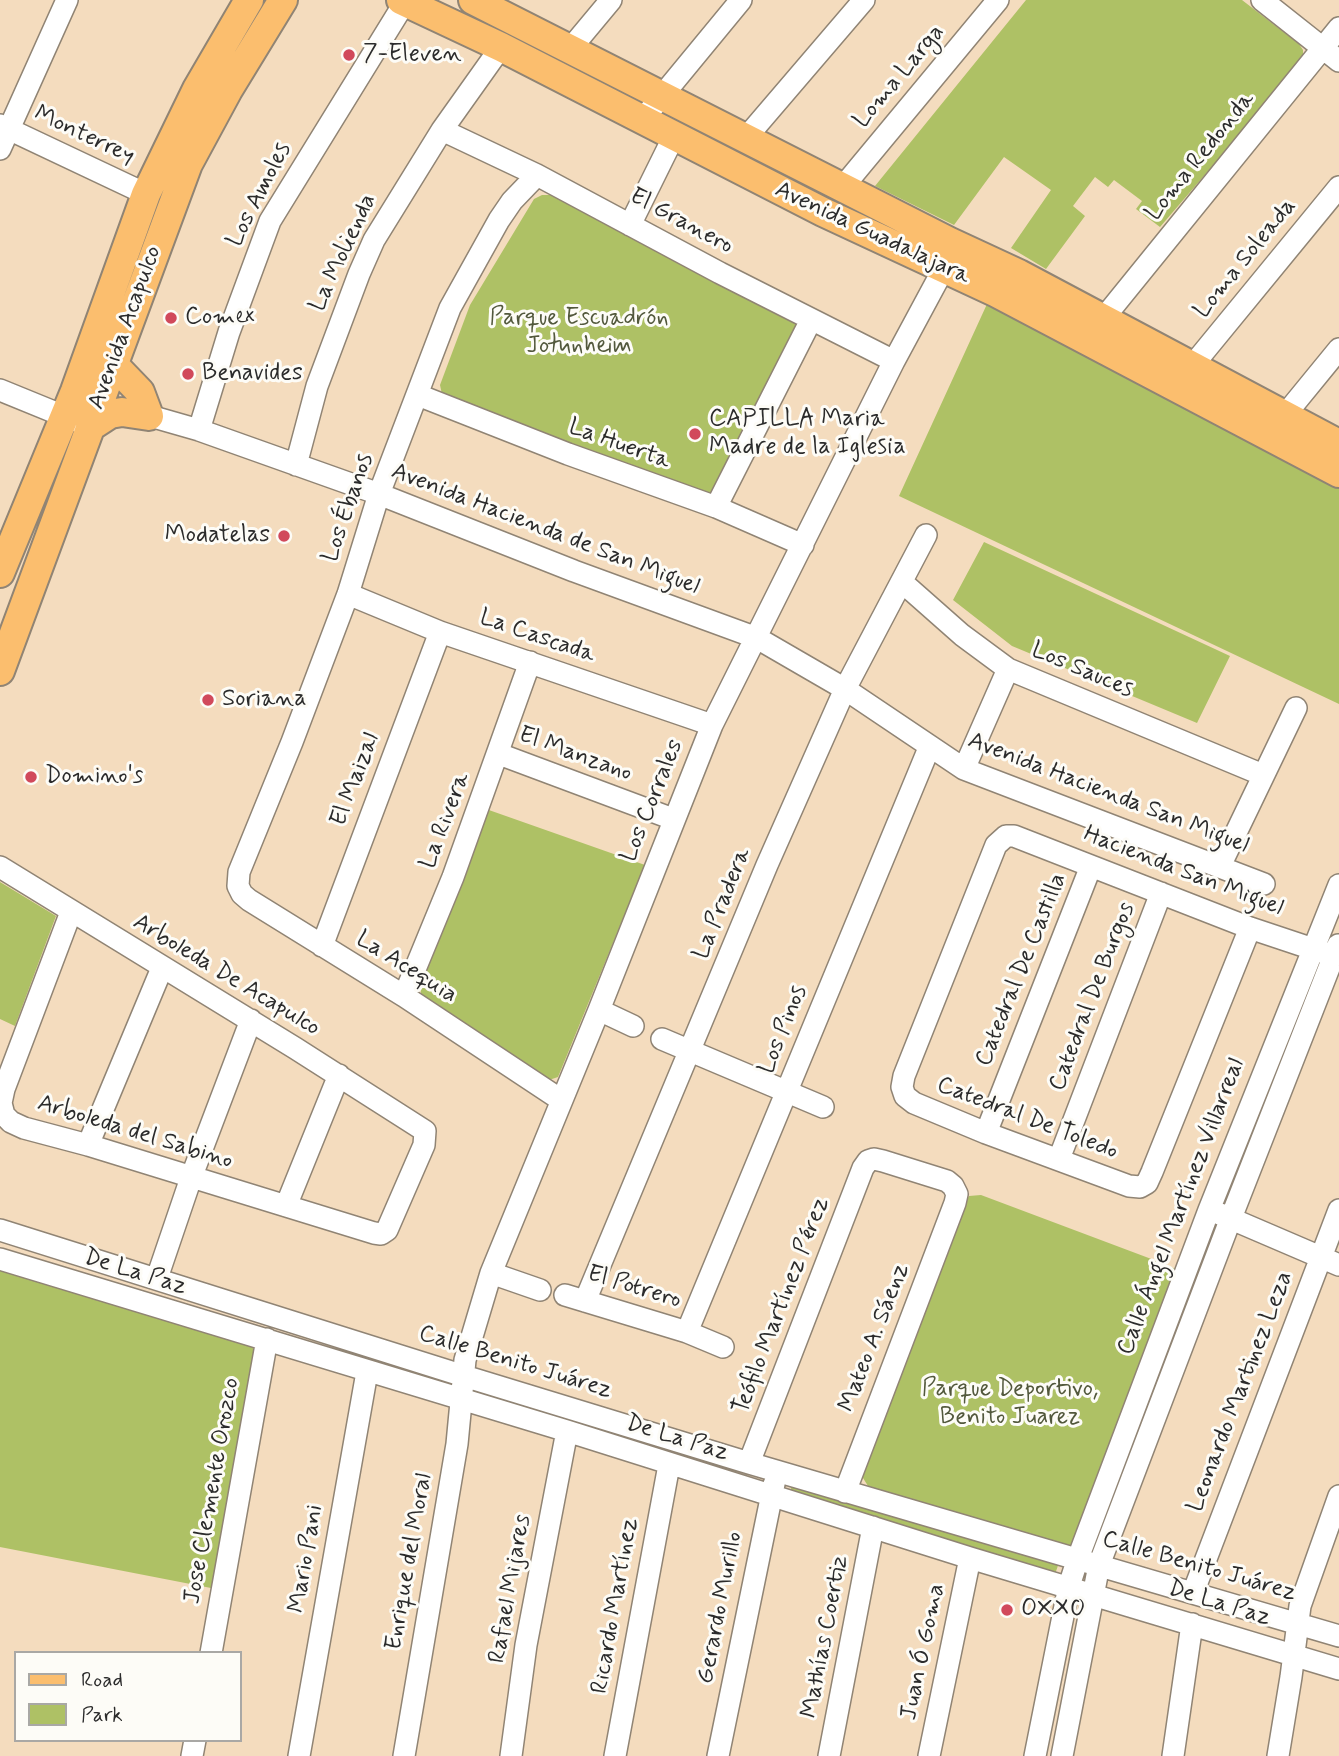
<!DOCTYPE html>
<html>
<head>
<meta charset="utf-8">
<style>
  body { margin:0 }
  #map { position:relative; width:1339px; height:1756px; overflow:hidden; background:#f4dcbe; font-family:Mynerve,sans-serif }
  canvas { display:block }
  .legend { position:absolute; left:14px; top:1651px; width:228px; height:91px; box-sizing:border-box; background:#fdfcf7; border:2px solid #a9a8a5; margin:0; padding:9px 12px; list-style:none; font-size:21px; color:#2b2b2b }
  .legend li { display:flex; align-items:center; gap:14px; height:35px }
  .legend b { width:35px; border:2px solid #a9a8a5 }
</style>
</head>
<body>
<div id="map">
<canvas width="1339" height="1756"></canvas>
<ul class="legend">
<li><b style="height:9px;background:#fbbe6e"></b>Road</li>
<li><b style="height:19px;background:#aec165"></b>Park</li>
</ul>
</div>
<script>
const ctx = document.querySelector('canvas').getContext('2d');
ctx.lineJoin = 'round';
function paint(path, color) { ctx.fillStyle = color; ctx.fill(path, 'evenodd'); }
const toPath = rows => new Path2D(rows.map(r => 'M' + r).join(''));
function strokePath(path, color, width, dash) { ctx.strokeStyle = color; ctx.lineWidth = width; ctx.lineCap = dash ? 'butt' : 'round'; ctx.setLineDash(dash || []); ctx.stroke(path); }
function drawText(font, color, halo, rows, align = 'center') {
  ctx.font = font + ' Mynerve,sans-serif'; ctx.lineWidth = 6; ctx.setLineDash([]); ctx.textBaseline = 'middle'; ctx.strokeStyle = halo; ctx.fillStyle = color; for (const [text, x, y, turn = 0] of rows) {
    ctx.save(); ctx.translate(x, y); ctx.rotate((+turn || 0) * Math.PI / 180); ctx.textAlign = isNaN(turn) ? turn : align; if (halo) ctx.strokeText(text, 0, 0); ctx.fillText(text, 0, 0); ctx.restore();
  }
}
paint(toPath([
  [1026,0,1242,0,1299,44,1303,50,1303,58,1271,98,1160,227,1136,209,1142,201,1114,180,1108,187,1095,177,1073,206,1085,216,1046,269,1011,248,1051,190,1004,157,954,225,875,186],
  [542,195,550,195,798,324,716,497,443,399,440,385,470,305,534,199],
  [987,304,1339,485,1339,704,899,496],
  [984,542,1230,656,1197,723,1012,646,953,600],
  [486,809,645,865,558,1077,549,1080,422,998,420,987],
  [0,882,56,916,15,1026,0,1019],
  [981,1195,1170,1266,1178,1271,1075,1543,1068,1546,868,1486,863,1478,863,1470,963,1207,969,1196],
  [0,1270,252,1344,257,1363,211,1588,0,1547],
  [794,1481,1061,1557,1054,1577,790,1491]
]), '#aec165');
const minor = toPath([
  [1262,0,1339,61],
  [571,48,611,0],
  [643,119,741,0],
  [0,125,146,194],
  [442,130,537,175,720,273,894,361],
  [745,139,864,0],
  [0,149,67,0],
  [537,175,512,201,499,220,450,308,379,494,348,594,292,742,239,872,238,886,242,894,249,900,404,996,561,1100],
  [842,188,998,0],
  [630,225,674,136],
  [1103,319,1339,28],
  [1193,365,1339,187],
  [0,390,76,421],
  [418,395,568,454,716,507,803,545],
  [136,412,199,430,379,494,574,571,757,638,845,689,964,769,1264,884],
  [1285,415,1339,349],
  [199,430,229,332,270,221,405,2],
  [296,465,317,386,359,274,374,240,442,130,501,47],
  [716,507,811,320],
  [902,582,962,635,1008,669,1263,775],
  [348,594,440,632,712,725],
  [499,754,673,819],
  [964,769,1008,669],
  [1220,866,1296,708],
  [0,867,295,1048,425,1131,424,1145,387,1230,381,1234,374,1233,88,1145,24,1128,11,1122,4,1115,1,1103,4,1089,71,912],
  [1250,928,1152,1172,1147,1183,1140,1187,1129,1186,986,1133,914,1103,905,1096,902,1087,904,1076,996,845,1006,836,1014,836,1250,928,1334,956],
  [322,946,440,632],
  [404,996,453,877,530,662],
  [599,1010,633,1026],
  [662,1039,823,1107],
  [986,1133,1091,866],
  [88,1145,162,968],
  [1059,1159,1161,893],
  [286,1206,339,1075],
  [1220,1214,1339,1265],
  [0,1230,464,1376,749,1463,1339,1636],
  [0,1259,567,1431,970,1558,1339,1669],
  [491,1273,540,1290],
  [157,1278,191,1178,251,1020],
  [565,1295,687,1332,723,1347],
  [585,1301,767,865,845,689,926,535],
  [687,1332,929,748],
  [749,1463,863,1168,868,1161,874,1159,883,1161,947,1181,953,1186,957,1194,955,1203,845,1492],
  [1193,1593,1339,1210],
  [211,1653,267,1339],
  [192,1756,195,1740],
  [299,1756,367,1372],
  [404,1756,457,1444,465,1360,491,1273,599,1010,712,725,894,361,944,268],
  [511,1756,526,1645,567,1431],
  [615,1756,669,1465],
  [718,1756,774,1484],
  [829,1756,873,1527],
  [929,1756,970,1558],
  [1035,1756,1069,1586,1078,1558,1209,1210,1339,885],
  [1062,1756,1099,1565,1231,1218,1338,945],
  [1173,1756,1192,1624],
  [1278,1756,1291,1677,1300,1606,1339,1496]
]);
const major = toPath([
  [401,0,501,47,823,212,997,293,1339,473],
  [473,0,950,242,1019,274,1339,444],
  [90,427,110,414,122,412,149,416,140,392,114,365],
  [0,573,75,391,146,194,197,89,249,0],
  [0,671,188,164,228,90,283,0]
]);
strokePath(minor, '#908474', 24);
strokePath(major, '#908474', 32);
strokePath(minor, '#fff', 21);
strokePath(major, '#fbbe6e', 28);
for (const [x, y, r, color] of [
  [349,55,7,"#d1495b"],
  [171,318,7,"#d1495b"],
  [188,374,7,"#d1495b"],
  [695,434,7,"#d1495b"],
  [284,536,7,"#d1495b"],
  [208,700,7,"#d1495b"],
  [31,777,7,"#d1495b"],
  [1007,1610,7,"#d1495b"]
]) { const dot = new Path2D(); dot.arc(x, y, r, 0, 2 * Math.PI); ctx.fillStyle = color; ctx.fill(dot); strokePath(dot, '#fdfcf7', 2.5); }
drawText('24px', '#2b2b2b', '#fdfcf7', [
  ["7-Eleven",363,55],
  ["Comex",185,318],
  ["Benavides",202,374],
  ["CAPILLA Maria",709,420],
  ["Madre de la Iglesia",709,448],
  ["Modatelas",270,536,"right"],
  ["Soriana",222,700],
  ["Domino's",45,777],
  ["OXXO",1021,1610]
], 'left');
drawText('24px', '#2b2b2b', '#fdfcf7', [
  ["Loma Larga",900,77,-50],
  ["Monterrey",84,136,25],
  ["Loma Redonda",1201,157,-51],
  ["Los Amoles",260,195,-63],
  ["El Granero",681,222,28],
  ["Avenida Guadalajara",872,234,25],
  ["La Molienda",344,253,-65],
  ["Loma Soleada",1246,259,-51],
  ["Avenida Acapulco",126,328,-70],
  ["La Huerta",619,445,20],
  ["Los Ébanos",349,508,-71],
  ["Avenida Hacienda de San Miguel",545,530,21],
  ["La Cascada",537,637,19],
  ["Los Sauces",1082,671,23],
  ["El Manzano",575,755,20],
  ["El Maizal",356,780,-69],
  ["Avenida Hacienda San Miguel",1108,794,21],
  ["Los Corrales",653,801,-68],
  ["La Rivera",446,821,-69],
  ["Hacienda San Miguel",1183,872,21],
  ["La Pradera",723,904,-68],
  ["La Acequia",406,968,32],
  ["Catedral De Castilla",1022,970,-68],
  ["Arboleda De Acapulco",226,976,31],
  ["Catedral De Burgos",1093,997,-69],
  ["Los Pinos",784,1030,-68],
  ["Catedral De Toledo",1027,1119,21],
  ["Arboleda del Sabino",135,1133,17],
  ["Calle Ángel Martínez Villarreal",1182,1207,-69],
  ["De La Paz",135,1273,17],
  ["El Potrero",634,1288,17],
  ["Teófilo Martínez Pérez",782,1306,-69],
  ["Mateo A. Sáenz",875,1338,-69],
  ["Calle Benito Juárez",515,1363,17],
  ["Leonardo Martinez Leza",1241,1392,-69],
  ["De La Paz",677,1439,17],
  ["Jose Clemente Orozco",213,1491,-80],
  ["Mario Pani",307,1559,-80],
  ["Enrique del Moral",410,1562,-80],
  ["Calle Benito Juárez",1199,1567,16],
  ["Rafael Mijares",511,1589,-80],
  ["De La Paz",1219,1604,17],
  ["Ricardo Martínez",616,1606,-80],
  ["Gerardo Murillo",721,1608,-79],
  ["Mathías Coertiz",826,1637,-79],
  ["Juan Ó Goma",924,1652,-78]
]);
drawText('24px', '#52583c', '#fdfcf7', [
  ["Parque Escuadrón",579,319],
  ["Jotunheim",579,347],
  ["Parque Deportivo,",1010,1390],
  ["Benito Juarez",1010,1418]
]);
</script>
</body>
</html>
